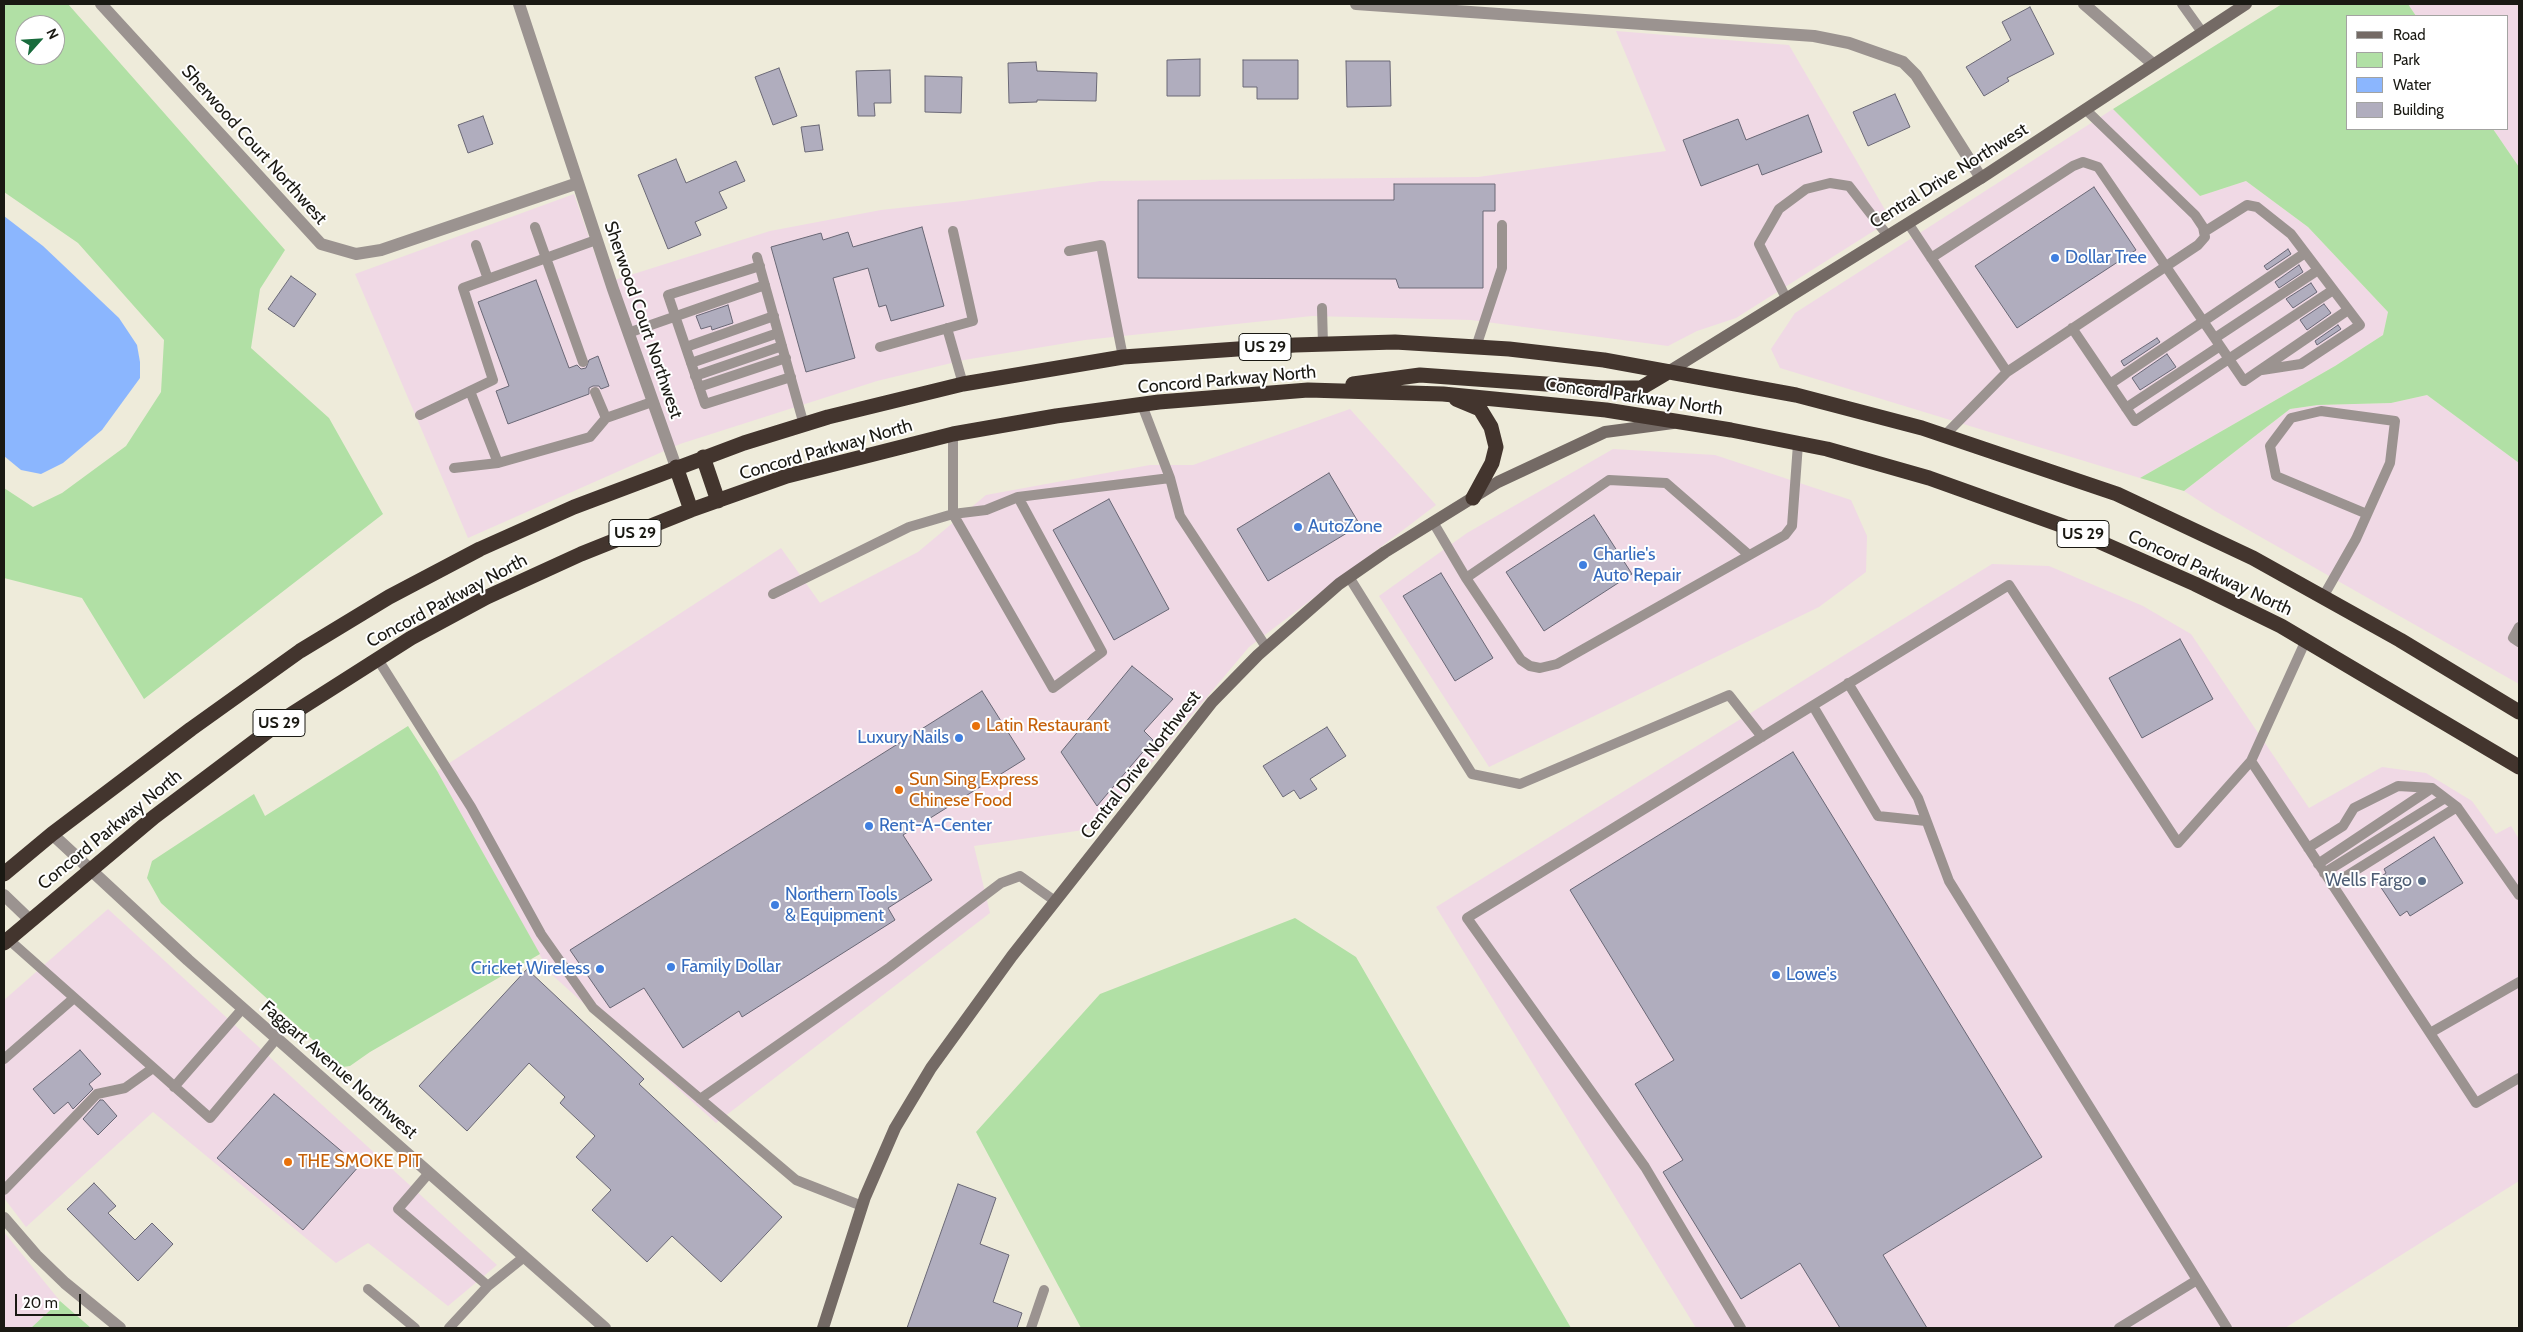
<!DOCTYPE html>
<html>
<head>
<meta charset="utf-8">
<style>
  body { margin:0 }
  #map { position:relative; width:2523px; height:1332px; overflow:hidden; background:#eeebda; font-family:Cabin,sans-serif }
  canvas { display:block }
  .frame { position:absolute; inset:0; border:5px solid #1a1913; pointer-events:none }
  .legend { position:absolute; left:2346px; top:15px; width:162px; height:115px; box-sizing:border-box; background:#fff; border:1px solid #a3a3a1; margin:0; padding:6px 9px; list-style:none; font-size:15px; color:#1a1913 }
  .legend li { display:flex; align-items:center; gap:10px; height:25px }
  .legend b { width:25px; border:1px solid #a3a3a1 }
  .north { position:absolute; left:15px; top:15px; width:50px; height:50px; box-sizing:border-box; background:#fff; border:1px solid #a3a3a1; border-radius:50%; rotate:64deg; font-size:14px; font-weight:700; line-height:20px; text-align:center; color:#1a1913 }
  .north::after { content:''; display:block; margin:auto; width:18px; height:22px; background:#186b3c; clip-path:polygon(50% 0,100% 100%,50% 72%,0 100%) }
  .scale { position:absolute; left:15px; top:1294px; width:66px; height:22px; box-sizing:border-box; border:2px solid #1a1913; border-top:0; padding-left:6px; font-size:15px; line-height:18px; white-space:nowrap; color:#1a1913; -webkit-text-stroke:4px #fff; paint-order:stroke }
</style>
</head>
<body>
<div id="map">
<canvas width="2523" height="1332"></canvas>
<div class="frame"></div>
<ul class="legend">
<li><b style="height:6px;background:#746a65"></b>Road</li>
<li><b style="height:14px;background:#b1e0a5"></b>Park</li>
<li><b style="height:14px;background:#8bb6fe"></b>Water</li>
<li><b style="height:14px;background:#b0adbe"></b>Building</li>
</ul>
<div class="north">N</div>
<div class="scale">20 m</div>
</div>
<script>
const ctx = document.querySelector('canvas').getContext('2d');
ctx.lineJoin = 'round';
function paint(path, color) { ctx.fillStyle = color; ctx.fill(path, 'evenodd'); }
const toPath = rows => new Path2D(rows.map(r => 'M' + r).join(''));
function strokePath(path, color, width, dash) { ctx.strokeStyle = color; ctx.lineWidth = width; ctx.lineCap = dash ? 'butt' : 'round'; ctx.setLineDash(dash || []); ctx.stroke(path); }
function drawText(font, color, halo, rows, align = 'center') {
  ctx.font = font + ' Cabin,sans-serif'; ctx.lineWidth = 4; ctx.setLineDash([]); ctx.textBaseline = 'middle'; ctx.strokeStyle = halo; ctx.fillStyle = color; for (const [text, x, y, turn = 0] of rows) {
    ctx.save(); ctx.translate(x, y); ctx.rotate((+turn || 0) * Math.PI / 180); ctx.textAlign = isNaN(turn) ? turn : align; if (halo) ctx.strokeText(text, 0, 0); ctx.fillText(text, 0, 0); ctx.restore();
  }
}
paint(toPath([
  [2408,4,2519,4,2519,167,2493,129,2507,129,2507,16,2416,16],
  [1616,31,1789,45,1891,220,1736,318,1697,331,1668,346,1471,320,1312,316,1085,340,964,360,877,381,680,444,468,538,355,274,574,194,605,283,770,231,881,210,963,201,1100,181,1478,177,1666,151],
  [2113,109,2200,196,2246,181,2308,227,2388,312,2383,335,2335,366,2140,478,1780,368,1771,349,1795,313],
  [2427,395,2519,463,2519,684,2215,511,2184,491,2290,409,2318,405,2391,403],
  [1350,409,1436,505,1249,647,1097,828,974,846,990,913,716,1123,550,973,437,771,781,548,820,603,918,552,986,495,1150,465,1193,465],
  [1613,449,1715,455,1851,500,1867,536,1866,572,1819,607,1489,767,1379,596,1467,533],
  [1992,564,2049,566,2143,606,2191,634,2309,808,2382,767,2426,773,2472,801,2496,834,2511,826,2519,839,2519,1181,2285,1328,1696,1328,1436,907],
  [108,909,497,1265,448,1306,368,1243,336,1263,153,1112,26,1227,4,1198,4,1000],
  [4,1232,60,1301,31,1328,4,1328]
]), '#f0d9e5');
paint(toPath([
  [4,4,68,4,285,250,260,289,251,348,329,418,383,514,144,699,82,598,4,578,4,488,33,507,62,493,126,446,161,392,164,340,78,243,4,192],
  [25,25,55,25,55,55,25,55],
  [2282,4,2408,4,2416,16,2347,16,2347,129,2493,129,2519,167,2519,463,2427,395,2391,403,2318,405,2290,409,2184,491,2140,478,2335,366,2383,335,2388,312,2308,227,2246,181,2200,196,2113,109],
  [408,726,437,771,540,954,370,1052,350,1066,343,1067,161,903,147,878,152,861,254,794,265,816],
  [1295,918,1356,957,1571,1328,1081,1328,976,1132,1100,994],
  [60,1301,91,1328,31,1328]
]), '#b1e0a5');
paint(toPath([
  [4,216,43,246,119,318,137,345,140,362,140,378,102,430,63,463,41,474,21,470,4,456]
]), '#8bb6fe');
const building = toPath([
  [2030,7,2054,54,2007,78,2009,81,1984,96,1966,67,2011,40,2002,22,2030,7],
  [1200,59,1200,96,1167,96,1167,60,1200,59],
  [1243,60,1298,60,1298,99,1257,99,1257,87,1243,87,1243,60],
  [1346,61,1390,61,1391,106,1347,107,1346,61],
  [1036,62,1037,71,1097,73,1096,101,1037,100,1037,102,1009,103,1008,63,1036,62],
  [779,68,797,116,773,125,755,77,779,68],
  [890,70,891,103,874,103,875,116,858,116,856,71,890,70],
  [925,76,962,77,961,113,925,112,925,76],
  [1895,94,1910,127,1868,146,1853,112,1895,94],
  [1808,115,1822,152,1762,175,1758,164,1701,186,1683,140,1738,119,1746,140,1808,115],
  [483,116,493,144,468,153,458,125,483,116],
  [819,125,823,150,805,152,801,127,819,125],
  [676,159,686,183,736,161,745,181,719,192,727,208,695,222,701,235,668,249,638,175,676,159],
  [1394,184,1495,184,1495,211,1483,211,1483,288,1399,288,1396,279,1138,278,1138,200,1394,200,1394,184],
  [2094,187,2136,250,2017,328,1975,266,2094,187],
  [922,227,944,306,891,321,886,305,879,307,868,268,833,278,855,358,806,372,771,247,821,233,823,240,848,232,853,247,922,227],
  [2288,249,2291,254,2267,270,2264,266,2288,249],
  [2299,265,2303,272,2279,288,2275,282,2299,265],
  [291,276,316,294,294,327,268,309,291,276],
  [536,280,569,368,577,365,581,369,586,368,589,360,598,356,609,386,601,389,599,386,593,386,589,388,589,394,508,424,496,391,509,386,478,302,536,280],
  [2311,283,2317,292,2293,308,2286,299,2311,283],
  [2324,304,2331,313,2307,330,2300,320,2324,304],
  [728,305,733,323,712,330,711,326,701,329,696,316,728,305],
  [2338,325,2341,329,2317,345,2315,341,2338,325],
  [2157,338,2160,342,2124,366,2121,361,2157,338],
  [2167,354,2176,367,2140,390,2132,378,2167,354],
  [1329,473,1360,525,1268,581,1237,529,1329,473],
  [1109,499,1169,609,1114,640,1053,530,1109,499],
  [1594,515,1632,574,1544,631,1506,572,1594,515],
  [1441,573,1493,658,1455,681,1403,596,1441,573],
  [2180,639,2213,699,2142,738,2109,678,2180,639],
  [1132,666,1173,699,1144,731,1153,740,1097,806,1061,752,1132,666],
  [982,691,1025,759,903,835,932,880,888,908,895,920,742,1017,739,1011,683,1048,644,988,610,1008,570,950,982,691],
  [1327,727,1346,756,1310,779,1317,789,1300,799,1294,790,1283,797,1263,766,1327,727],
  [1793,752,2042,1157,1883,1255,1927,1328,1840,1328,1800,1263,1741,1299,1663,1172,1683,1160,1635,1084,1674,1060,1570,890,1793,752],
  [2434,837,2463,883,2410,916,2407,911,2400,916,2376,880,2386,873,2384,869,2434,837],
  [527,969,644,1079,639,1084,782,1217,721,1282,672,1236,647,1262,592,1210,611,1190,576,1157,595,1136,560,1103,565,1097,529,1063,467,1131,419,1086,527,969],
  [80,1050,101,1074,89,1084,93,1089,73,1109,68,1102,54,1114,33,1089,80,1050],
  [274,1094,359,1166,303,1230,217,1158,274,1094],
  [100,1100,103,1100,117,1116,98,1135,83,1119,100,1100],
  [94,1183,116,1206,108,1213,135,1240,152,1223,173,1244,138,1281,67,1209,94,1183],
  [958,1184,996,1198,980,1244,1009,1255,993,1302,1022,1313,1017,1328,907,1328,958,1184]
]);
paint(building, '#b0adbe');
strokePath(building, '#6a6876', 1);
strokePath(toPath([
  [2182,4,2202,32],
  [1908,223,2007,372,2198,245,2205,237,2203,227,2195,215,2085,109],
  [535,227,583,362],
  [2204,232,2247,205,2257,207,2291,234,2360,325,2301,364,2262,370],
  [476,245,488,279],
  [1069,251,1101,245,1123,357],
  [757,257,804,425],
  [1931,258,2073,166,2083,162,2098,167,2244,381,2348,310],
  [760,266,668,295,705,404,791,377],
  [1786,298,1759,244,1779,209,1806,189,1830,183,1849,186,1888,236],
  [1322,308,1323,345],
  [947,328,963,384],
  [2072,328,2135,421,2333,290],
  [628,333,765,285],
  [2215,338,2318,270],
  [686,347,774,316],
  [880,347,973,321,953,231],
  [1476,347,1502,268,1502,225],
  [691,363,778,333],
  [695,376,782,346],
  [2110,384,2305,253],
  [699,387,786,358],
  [470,391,498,463],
  [595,392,606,418],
  [1142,405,1170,478],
  [2126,408,2220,346],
  [420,415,493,380,463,288,596,240],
  [953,434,953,514,1053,688,1102,652,1018,497,1170,478,1180,516,1266,647],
  [1945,435,2007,372],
  [454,468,498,463,590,437,606,418,652,402],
  [1433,522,1466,578,1521,660,1530,666,1540,668,1557,664,1785,535,1792,526,1798,444],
  [1349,577,1472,774,1520,784,1729,695,1762,737],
  [1466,578,1609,480,1666,483,1749,555],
  [773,594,909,527,953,514,986,510,1018,497],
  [2323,597,2356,539,2390,463,2395,421,2321,411,2291,418,2270,446,2276,476,2367,514],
  [2519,627,2513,638,2519,642],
  [377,658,471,807,541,934,593,1008,796,1180,862,1206],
  [1848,683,1918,798,1949,881,2227,1328],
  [1813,706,1878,816,1926,821],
  [2251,761,2476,1103,2519,1078],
  [2308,848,2343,826,2354,808,2398,786,2432,788,2457,807,2519,895],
  [2318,864,2432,788],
  [2324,873,2445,798],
  [2332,885,2457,807],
  [8,939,210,1118,277,1038],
  [2430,1033,2519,982],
  [4,1059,74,998],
  [174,1087,243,1008],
  [700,1099,890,967,1001,883,1020,876,1055,901],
  [429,1173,398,1209,488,1286,449,1328],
  [4,1190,97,1094,125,1088,153,1068],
  [488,1286,524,1257],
  [368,1289,415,1328],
  [1031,1328,1044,1290],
  [1741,1328,1645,1167,1467,918,2009,585,2178,843,2251,761,2306,640],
  [2119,1328,2197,1280]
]), '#9b9390', 10);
strokePath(toPath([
  [101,4,321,244,356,254,381,250,578,183],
  [519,4,613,289,676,467],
  [1356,4,1814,36,1849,43,1903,62,1916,75,1981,178],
  [2084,4,2153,64],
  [52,834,188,960,605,1328],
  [4,895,30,920],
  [4,1218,36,1255,65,1283,120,1328]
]), '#9b9390', 12);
strokePath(toPath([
  [1668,372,1981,178,2246,4],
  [823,1328,865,1197,895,1128,931,1068,1012,956,1212,702,1258,655,1339,584,1385,552,1498,482,1605,432,1673,423]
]), '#746a65', 12);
strokePath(toPath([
  [1353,384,1420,375,1602,388,1641,388,1668,372],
  [1456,399,1480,409,1491,427,1496,447,1492,463,1473,498],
  [703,457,718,501],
  [676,467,691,510],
  [4,874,52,834,191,729,300,651,389,597,480,549,574,507,744,443,828,417,963,384,1123,357,1295,345,1395,342,1509,349,1604,360,1796,395,1922,428,2117,494,2253,558,2400,640,2519,712],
  [4,943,154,817,287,717,411,638,487,597,581,554,691,510,787,476,953,434,1056,416,1159,402,1308,390,1443,394,1606,410,1731,430,1827,449,1929,478,2066,527,2195,584,2281,626,2519,767]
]), '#43352e', 15);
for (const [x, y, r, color] of [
  [2055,258,5,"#3f7fe0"],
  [1298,527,5,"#3f7fe0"],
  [1583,565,5,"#3f7fe0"],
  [976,726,5,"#e8710a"],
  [959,738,5,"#3f7fe0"],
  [899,790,5,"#e8710a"],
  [869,826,5,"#3f7fe0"],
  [2422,881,5,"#5c6f8a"],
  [775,905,5,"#3f7fe0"],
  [671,967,5,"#3f7fe0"],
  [600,969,5,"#3f7fe0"],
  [1776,975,5,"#3f7fe0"],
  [288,1162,5,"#e8710a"]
]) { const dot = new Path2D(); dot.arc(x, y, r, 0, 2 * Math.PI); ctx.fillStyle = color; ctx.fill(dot); strokePath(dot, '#fff', 2); }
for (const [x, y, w] of [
  [1265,347,52],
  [635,533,52],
  [2083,534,52],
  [279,723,52]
]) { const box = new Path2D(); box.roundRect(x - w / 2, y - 13.5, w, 27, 4); ctx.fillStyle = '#fff'; ctx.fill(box); strokePath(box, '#1a1913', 1); }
drawText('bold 16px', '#1a1913', null, [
  ["US 29",1265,347],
  ["US 29",635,533],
  ["US 29",2083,534],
  ["US 29",279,723]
]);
drawText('18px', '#1a1913', '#fff', [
  ["Sherwood Court Northwest",254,145,48],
  ["Central Drive Northwest",1949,176,-32],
  ["Sherwood Court Northwest",643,320,71],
  ["Concord Parkway North",1227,380,-5],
  ["Concord Parkway North",1634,397,8],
  ["Concord Parkway North",826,450,-16],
  ["Concord Parkway North",2210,573,25],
  ["Concord Parkway North",447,601,-28],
  ["Central Drive Northwest",1141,765,-52],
  ["Concord Parkway North",110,830,-39],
  ["Faggart Avenue Northwest",339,1070,41]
]);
drawText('18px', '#366cbe', '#fff', [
  ["Dollar Tree",2065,258],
  ["AutoZone",1308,527],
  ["Charlie's",1593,555],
  ["Auto Repair",1593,576],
  ["Luxury Nails",949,738,"right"],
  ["Rent-A-Center",879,826],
  ["Northern Tools",785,895],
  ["& Equipment",785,916],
  ["Family Dollar",681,967],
  ["Cricket Wireless",590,969,"right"],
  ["Lowe's",1786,975]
], 'left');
drawText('18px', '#c56008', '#fff', [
  ["Latin Restaurant",986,726],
  ["Sun Sing Express",909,780],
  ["Chinese Food",909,801],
  ["THE SMOKE PIT",298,1162]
], 'left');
drawText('18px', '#4e5e75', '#fff', [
  ["Wells Fargo",2412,881]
], 'right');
</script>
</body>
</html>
